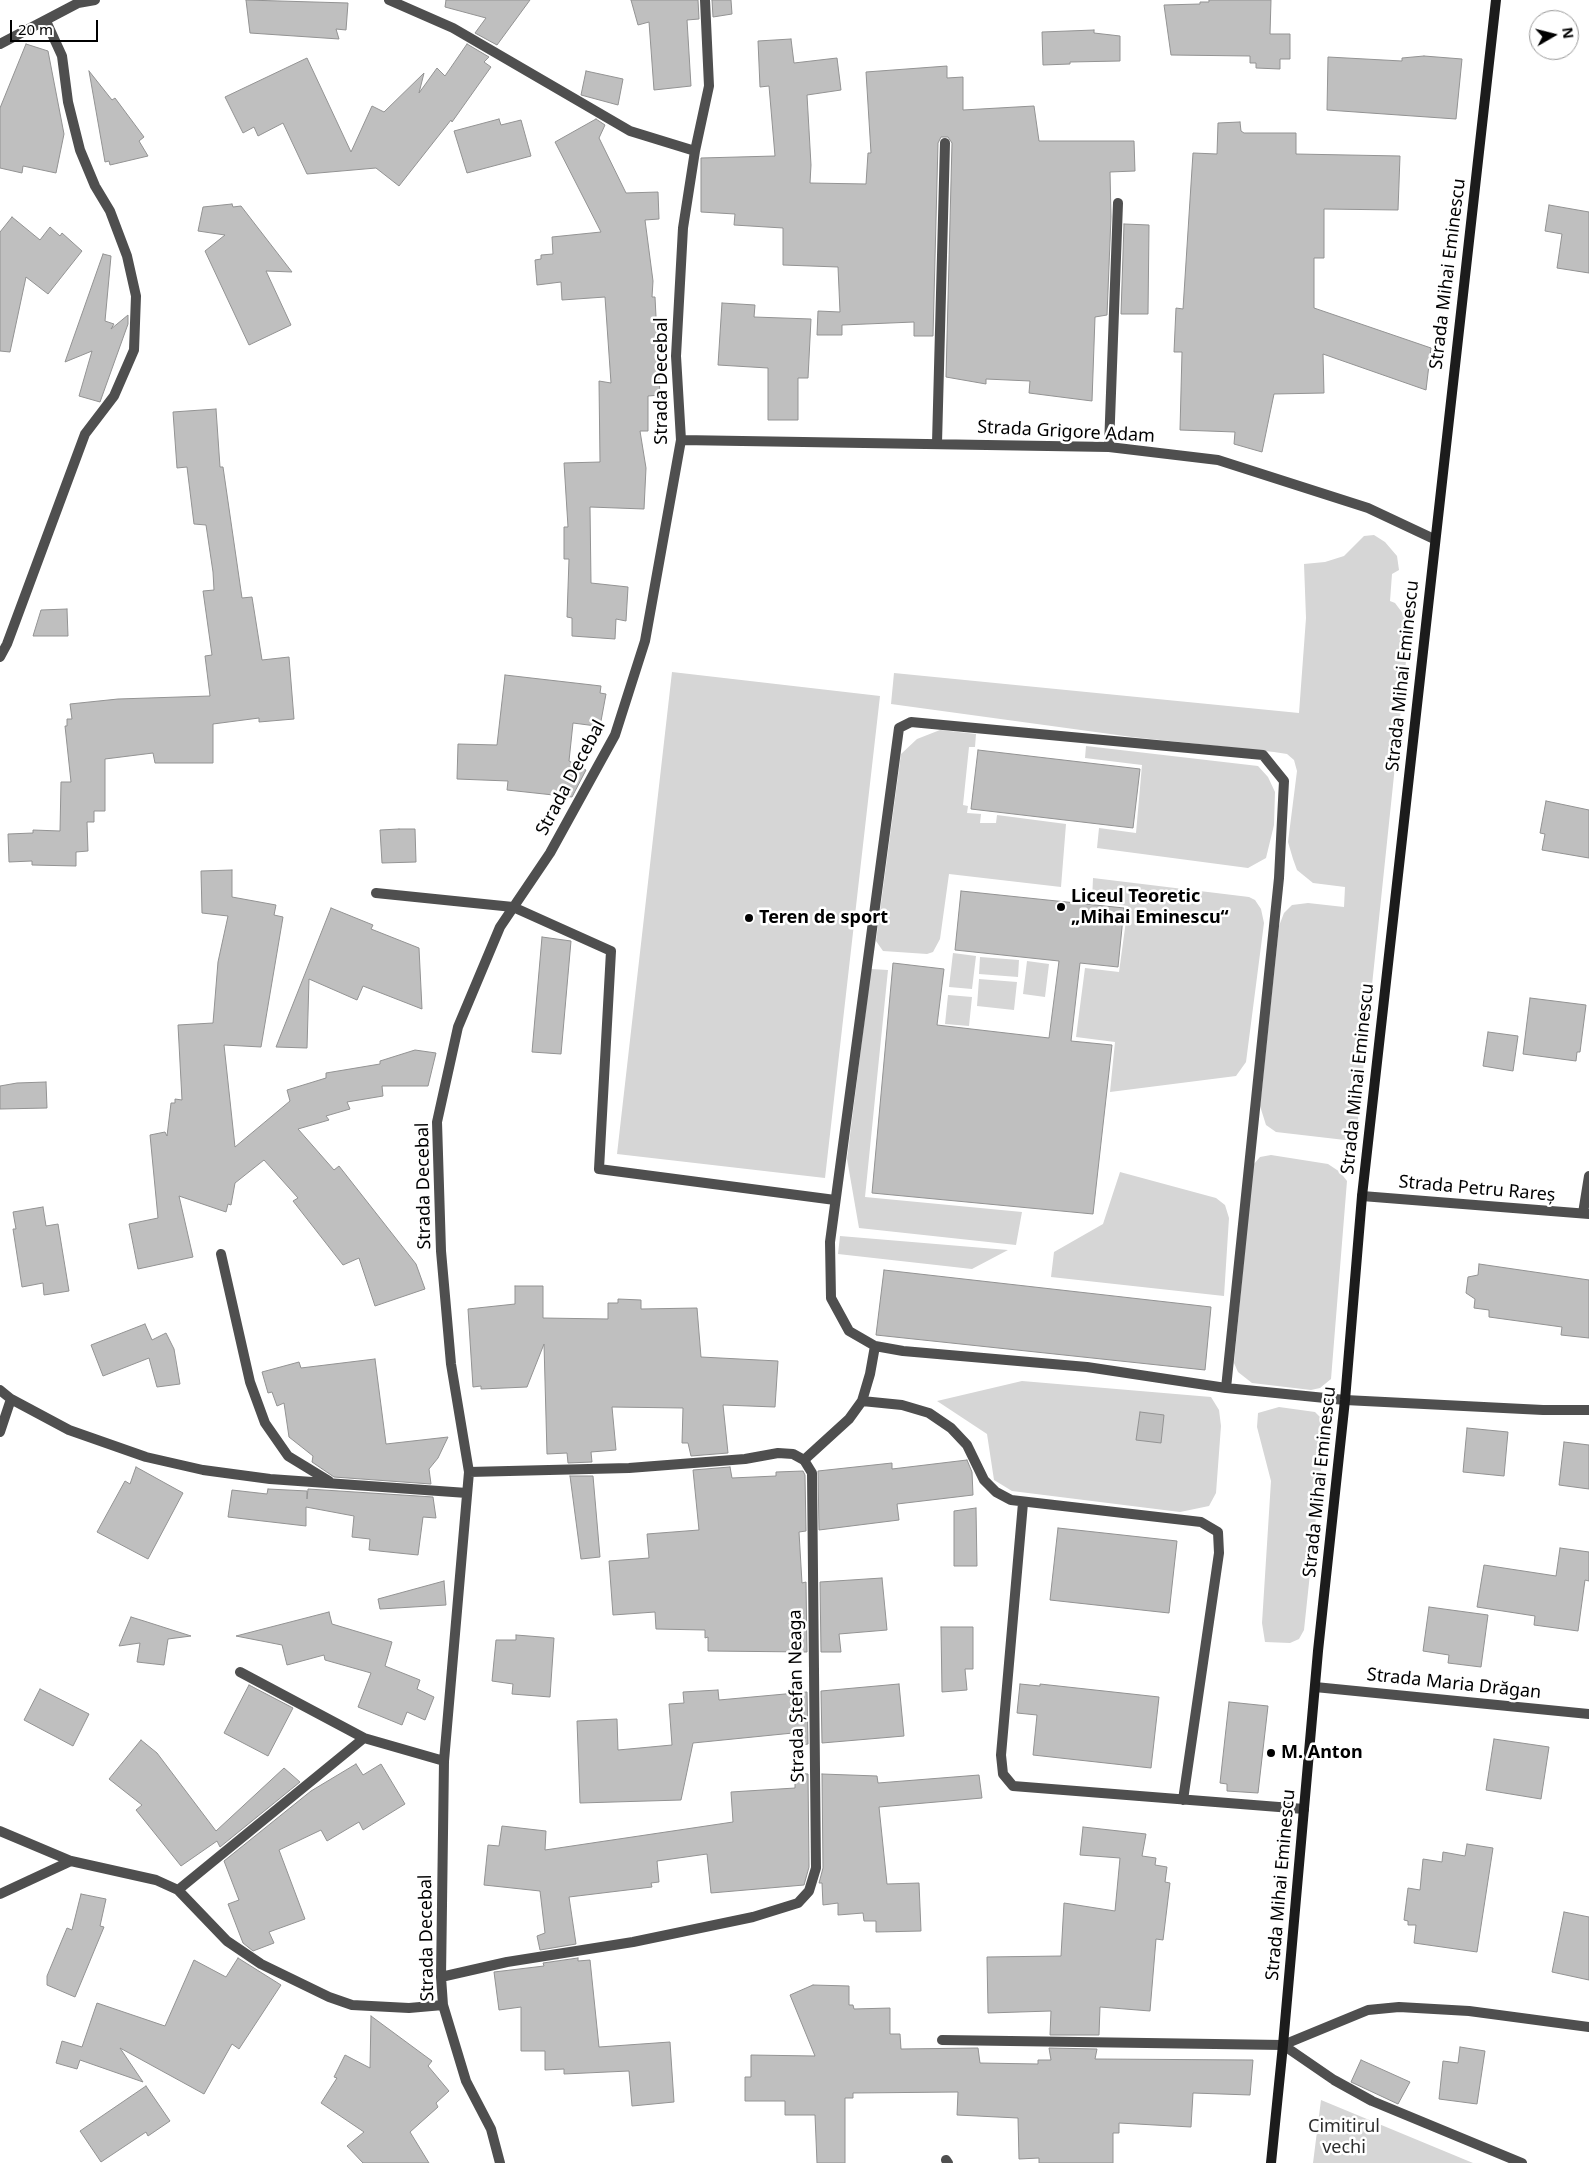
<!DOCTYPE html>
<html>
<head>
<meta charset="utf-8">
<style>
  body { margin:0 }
  #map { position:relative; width:1589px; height:2163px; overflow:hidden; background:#fff; font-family:"Noto Sans",sans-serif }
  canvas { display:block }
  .north { position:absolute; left:1529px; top:10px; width:50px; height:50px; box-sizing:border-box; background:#fff; border:1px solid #999; border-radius:50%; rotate:82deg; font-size:14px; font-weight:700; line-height:20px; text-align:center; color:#000 }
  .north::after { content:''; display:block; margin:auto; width:18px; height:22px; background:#000; clip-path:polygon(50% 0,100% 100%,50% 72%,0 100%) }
  .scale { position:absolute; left:10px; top:20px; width:88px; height:22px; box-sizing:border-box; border:2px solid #000; border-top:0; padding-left:6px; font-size:15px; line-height:18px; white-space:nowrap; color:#000; -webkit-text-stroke:4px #fff; paint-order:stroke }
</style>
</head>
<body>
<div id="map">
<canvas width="1589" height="2163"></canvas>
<div class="north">N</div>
<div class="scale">20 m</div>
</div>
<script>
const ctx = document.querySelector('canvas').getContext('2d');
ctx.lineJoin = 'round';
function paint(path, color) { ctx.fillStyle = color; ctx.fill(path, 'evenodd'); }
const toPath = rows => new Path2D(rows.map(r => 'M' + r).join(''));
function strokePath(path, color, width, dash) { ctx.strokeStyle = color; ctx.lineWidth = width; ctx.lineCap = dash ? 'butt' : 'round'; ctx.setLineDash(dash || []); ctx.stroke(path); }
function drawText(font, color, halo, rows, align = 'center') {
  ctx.font = font + ' "Noto Sans",sans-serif'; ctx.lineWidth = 5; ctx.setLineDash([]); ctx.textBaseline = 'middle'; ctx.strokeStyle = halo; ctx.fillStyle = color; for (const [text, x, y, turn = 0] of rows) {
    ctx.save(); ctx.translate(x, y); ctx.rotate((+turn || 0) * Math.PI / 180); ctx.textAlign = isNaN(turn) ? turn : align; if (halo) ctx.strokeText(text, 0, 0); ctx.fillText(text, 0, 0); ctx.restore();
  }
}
paint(toPath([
  [1374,535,1385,542,1397,556,1399,570,1392,574,1390,601,1395,603,1410,623,1357,1128,1354,1136,1345,1140,1276,1132,1266,1125,1260,1106,1279,926,1284,913,1292,905,1308,903,1344,907,1345,887,1313,883,1297,870,1293,859,1288,842,1297,771,1294,760,1287,754,1274,752,1132,737,891,704,894,673,1299,713,1306,618,1304,564,1325,562,1344,556,1364,536],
  [672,672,880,696,825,1178,617,1154],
  [940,730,976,734,975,747,969,747,963,805,968,806,967,813,981,814,980,823,996,823,997,815,1066,824,1061,887,949,874,940,939,933,952,927,954,883,951,876,941,901,754,917,739],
  [1086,746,1258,766,1268,777,1275,792,1274,825,1266,858,1248,868,1097,848,1099,828,1136,833,1142,765,1085,758],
  [1093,878,1249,897,1255,900,1261,909,1264,923,1246,1062,1236,1076,1110,1092,1115,1042,1076,1037,1085,968,1119,972,1128,906,1092,901],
  [953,953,976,956,972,989,949,987],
  [980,957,1019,960,1018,977,979,974],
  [1027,961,1049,964,1045,997,1023,994],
  [871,969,888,970,865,1197,1022,1212,1016,1245,859,1228,847,1159],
  [979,979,1017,982,1014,1010,977,1006],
  [948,995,972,997,969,1026,945,1024],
  [1271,1155,1328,1164,1340,1172,1347,1181,1331,1379,1320,1388,1311,1390,1252,1383,1238,1372,1234,1363,1253,1165,1260,1157],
  [1120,1172,1216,1198,1225,1205,1229,1218,1224,1296,1051,1277,1054,1252,1103,1224],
  [840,1236,1008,1250,972,1269,838,1254],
  [1022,1381,1211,1397,1219,1410,1221,1426,1216,1493,1209,1506,1180,1512,1012,1491,994,1480,987,1434,937,1401],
  [1279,1407,1315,1412,1326,1423,1304,1630,1299,1639,1290,1643,1265,1642,1262,1623,1271,1481,1257,1427,1258,1413],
  [1321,2100,1473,2163,1313,2163]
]), '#d6d6d6');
const building = toPath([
  [246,0,348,3,346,30,336,29,339,39,250,33,246,0],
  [446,0,530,0,497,45,475,33,486,18,445,7,446,0],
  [631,0,698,0,699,19,687,20,691,86,654,90,649,22,638,25,631,0],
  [712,0,731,0,732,14,713,17,712,0],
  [1209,0,1271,0,1270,34,1290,34,1290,59,1280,59,1280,69,1256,68,1256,63,1250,63,1250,56,1171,55,1164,5,1200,4,1200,2,1209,2,1209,0],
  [1094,30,1094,33,1120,36,1120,61,1070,62,1070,64,1043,65,1042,32,1094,30],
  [791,39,794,63,837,58,841,90,807,95,811,165,810,183,866,184,868,153,871,153,866,72,947,66,947,78,963,77,963,110,1034,106,1039,141,1134,141,1135,171,1110,172,1111,217,1107,315,1095,317,1092,401,1029,393,1030,381,986,379,986,384,946,377,952,143,948,137,941,137,938,143,933,336,914,336,914,322,842,325,842,335,817,335,818,311,840,312,838,267,783,265,783,228,734,225,735,214,701,212,701,158,775,156,769,86,760,87,758,41,791,39],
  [26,44,48,51,64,134,56,173,23,166,22,173,0,168,0,108,26,44],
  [467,44,489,57,484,62,491,67,452,122,451,120,399,186,376,168,307,174,283,123,258,136,254,127,243,133,225,97,307,58,351,152,372,106,384,112,424,73,419,93,437,68,445,76,467,44],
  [1424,56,1462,59,1456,119,1327,110,1328,57,1402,61,1402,58,1424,56],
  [89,71,112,100,115,98,144,137,139,141,148,156,110,165,109,161,105,162,89,71],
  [586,71,623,79,618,105,581,95,586,71],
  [499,119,501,125,521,120,531,156,467,173,454,131,499,119],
  [596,119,605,125,599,138,626,193,658,192,659,219,645,220,653,281,652,297,655,297,660,395,648,396,648,431,640,431,646,468,644,509,590,507,591,583,628,587,626,621,616,619,615,639,572,636,572,618,567,617,569,559,564,559,564,527,568,527,564,463,600,462,599,381,611,383,605,297,562,300,561,282,537,285,535,260,541,259,541,255,553,254,552,237,601,232,555,142,596,119],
  [1240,122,1241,131,1244,133,1296,133,1296,154,1400,156,1398,210,1324,209,1324,258,1314,258,1314,308,1431,348,1426,390,1323,354,1324,393,1274,394,1262,452,1234,444,1235,432,1180,430,1182,352,1174,352,1176,308,1183,309,1193,153,1217,154,1218,123,1240,122],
  [232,204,233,207,241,206,292,272,266,271,291,325,249,345,205,251,225,235,198,231,203,207,232,204],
  [1549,205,1589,212,1589,273,1557,268,1562,234,1545,231,1549,205],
  [12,217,40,240,50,227,60,236,62,233,82,251,48,294,26,277,10,352,0,351,0,232,12,217],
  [1124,224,1149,225,1148,314,1121,314,1124,224],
  [103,254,111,256,105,321,114,324,111,329,128,315,128,324,100,402,79,396,92,351,65,362,103,254],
  [722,303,755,305,754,317,811,319,808,378,798,378,798,420,768,420,768,368,718,365,722,303],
  [216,409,220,467,223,467,242,598,252,597,262,660,289,657,294,719,259,722,259,718,213,724,213,763,155,763,153,753,105,759,105,811,94,811,94,822,87,822,88,851,76,852,76,866,32,865,32,861,9,862,8,834,33,833,33,830,60,831,61,782,71,782,65,726,67,726,67,719,72,719,70,704,118,699,210,696,205,656,212,655,203,591,214,590,213,572,206,525,194,524,187,467,177,468,173,412,216,409],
  [67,609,68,636,33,636,41,610,67,609],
  [505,675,601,686,600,693,606,694,601,721,597,720,596,726,573,723,569,761,586,770,572,797,507,790,508,781,457,779,458,744,497,745,505,675],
  [978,750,1140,769,1133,828,971,809,978,750],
  [1546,801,1589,810,1589,858,1542,850,1545,834,1540,833,1546,801],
  [399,829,415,829,416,862,382,863,380,830,399,829],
  [232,870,232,897,276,905,274,915,283,917,261,1047,224,1045,235,1147,290,1101,287,1090,326,1078,326,1073,380,1064,380,1061,415,1050,436,1053,428,1086,382,1086,383,1096,347,1102,350,1109,326,1116,329,1120,298,1129,334,1170,339,1166,416,1264,425,1289,375,1306,359,1258,343,1265,293,1201,298,1198,264,1160,235,1183,231,1205,228,1204,226,1212,179,1196,193,1257,138,1269,129,1224,158,1218,150,1135,165,1132,167,1136,171,1103,175,1103,175,1099,182,1100,178,1025,213,1023,218,962,228,916,202,913,201,871,232,870],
  [961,891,1124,908,1118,967,1080,963,1071,1041,1112,1045,1093,1214,872,1193,893,963,944,969,937,1025,1049,1038,1059,961,955,950,961,891],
  [331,908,373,925,371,929,419,948,422,1009,363,986,357,1000,309,979,307,1048,276,1047,331,908],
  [542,937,571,941,561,1054,532,1052,542,937],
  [1530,998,1586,1005,1580,1052,1577,1052,1576,1061,1523,1054,1530,998],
  [1488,1032,1518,1036,1513,1071,1483,1066,1488,1032],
  [46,1082,47,1108,0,1109,0,1086,17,1083,46,1082],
  [43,1207,46,1226,58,1224,69,1291,44,1295,43,1283,22,1287,13,1229,16,1229,13,1212,43,1207],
  [1479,1264,1589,1280,1589,1338,1561,1335,1562,1327,1489,1317,1489,1310,1474,1308,1475,1299,1466,1293,1468,1277,1478,1275,1479,1264],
  [884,1270,1211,1307,1205,1370,876,1335,884,1270],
  [515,1286,543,1286,543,1318,608,1319,608,1303,618,1303,618,1299,641,1300,641,1309,697,1308,701,1357,778,1361,775,1407,723,1405,728,1453,691,1456,688,1443,682,1443,683,1408,612,1407,616,1450,591,1452,592,1462,568,1463,567,1453,547,1454,544,1344,527,1387,481,1389,481,1386,473,1387,468,1309,515,1304,515,1286],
  [145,1324,152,1340,166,1333,174,1349,180,1384,157,1387,149,1358,103,1376,91,1345,145,1324],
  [375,1359,386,1444,448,1437,438,1458,429,1469,431,1484,334,1477,312,1462,313,1456,289,1437,284,1403,277,1406,272,1392,268,1393,262,1372,299,1362,301,1368,375,1359],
  [1140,1412,1164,1415,1161,1443,1136,1440,1140,1412],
  [1467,1428,1508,1432,1504,1476,1463,1472,1467,1428],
  [1564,1442,1589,1445,1589,1489,1559,1485,1564,1442],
  [967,1460,972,1472,973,1495,897,1504,899,1520,819,1530,818,1471,892,1463,892,1469,967,1460],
  [136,1467,183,1493,148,1559,97,1532,125,1481,130,1484,136,1467],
  [730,1467,732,1478,776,1476,776,1472,803,1471,805,1475,806,1531,799,1532,802,1583,806,1582,807,1652,708,1651,708,1637,705,1638,705,1630,656,1629,655,1612,613,1615,609,1561,649,1558,647,1534,699,1530,693,1470,730,1467],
  [570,1476,593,1476,600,1557,581,1559,570,1476],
  [268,1489,307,1491,307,1499,308,1489,433,1497,436,1518,423,1517,418,1555,369,1550,370,1539,352,1537,354,1516,306,1507,306,1526,228,1517,232,1490,267,1494,268,1489],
  [976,1508,977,1566,954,1566,954,1511,976,1508],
  [1058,1528,1177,1541,1169,1613,1050,1600,1058,1528],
  [1560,1548,1589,1552,1589,1581,1585,1580,1578,1631,1534,1625,1535,1616,1477,1607,1484,1565,1556,1576,1560,1548],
  [882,1578,887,1630,839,1634,841,1652,821,1652,820,1582,882,1578],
  [444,1581,446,1605,380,1609,378,1599,444,1581],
  [1429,1607,1488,1615,1481,1667,1448,1663,1449,1655,1423,1651,1429,1607],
  [329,1612,332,1624,392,1642,385,1666,420,1680,417,1689,434,1697,425,1720,407,1712,402,1725,358,1707,371,1673,325,1660,324,1655,287,1665,282,1645,236,1636,329,1612],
  [131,1617,144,1621,191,1636,168,1639,164,1665,137,1662,140,1643,119,1646,131,1617],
  [941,1627,973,1627,973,1669,965,1669,967,1690,942,1692,941,1627],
  [516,1635,554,1638,550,1697,512,1694,513,1684,492,1681,496,1640,516,1640,516,1635],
  [899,1684,904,1736,822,1743,821,1691,899,1684],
  [1020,1684,1040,1686,1040,1684,1159,1697,1151,1768,1033,1755,1037,1715,1017,1713,1020,1684],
  [249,1685,293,1708,268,1756,224,1733,249,1685],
  [40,1689,89,1714,73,1746,24,1720,40,1689],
  [718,1690,719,1700,807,1692,808,1744,794,1746,793,1733,693,1743,681,1800,580,1803,577,1721,617,1719,618,1750,672,1745,669,1704,684,1703,683,1692,718,1690],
  [1229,1702,1268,1706,1258,1793,1227,1791,1227,1784,1220,1783,1229,1702],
  [1494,1739,1549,1747,1541,1799,1486,1790,1494,1739],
  [141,1740,157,1753,216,1831,284,1768,300,1782,220,1847,217,1841,181,1866,136,1810,142,1805,109,1779,141,1740],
  [356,1764,363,1775,381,1764,405,1804,363,1830,359,1822,327,1841,321,1830,279,1850,305,1919,269,1932,274,1943,253,1951,243,1943,228,1904,239,1900,224,1861,311,1791,356,1764],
  [795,1773,808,1774,809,1867,804,1885,711,1893,707,1854,657,1861,659,1882,651,1883,652,1887,569,1897,576,1944,540,1950,537,1936,545,1933,540,1891,484,1885,488,1845,499,1846,502,1826,546,1831,545,1850,733,1822,731,1792,795,1788,795,1773],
  [822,1774,877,1776,878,1783,979,1775,982,1798,879,1807,887,1884,919,1883,921,1931,876,1932,876,1921,864,1921,863,1913,838,1915,838,1903,823,1905,822,1883,819,1883,823,1868,822,1774],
  [1083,1827,1146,1834,1142,1856,1156,1858,1155,1865,1167,1867,1165,1882,1170,1883,1163,1940,1156,1939,1150,2011,1100,2007,1099,2035,1050,2035,1051,2011,988,2013,987,1957,1061,1956,1064,1903,1115,1911,1120,1858,1080,1855,1083,1827],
  [1467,1844,1493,1848,1477,1952,1414,1943,1416,1925,1408,1925,1408,1921,1404,1920,1408,1888,1420,1890,1423,1859,1442,1862,1443,1852,1465,1856,1467,1844],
  [81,1894,106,1899,100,1926,104,1927,75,1997,47,1985,47,1976,67,1928,72,1930,81,1894],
  [1564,1912,1589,1917,1589,1980,1552,1972,1564,1912],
  [238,1958,281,1985,239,2049,232,2044,204,2094,120,2048,143,2082,80,2060,77,2069,56,2063,62,2041,82,2047,97,2003,165,2026,194,1960,226,1977,238,1958],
  [578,1958,578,1961,590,1960,599,2047,670,2042,674,2102,632,2106,629,2071,564,2074,564,2069,545,2070,545,2051,521,2051,521,2007,499,2010,494,1972,544,1966,543,1963,578,1958],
  [813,1985,849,1986,849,2005,853,2005,854,2009,890,2008,890,2034,900,2034,901,2049,978,2048,980,2063,1038,2064,1038,2060,1051,2060,1049,2048,1097,2049,1095,2059,1253,2060,1250,2095,1193,2093,1191,2127,1119,2123,1119,2133,1113,2133,1113,2163,1039,2163,1039,2158,1019,2159,1018,2118,957,2115,958,2092,853,2093,853,2098,845,2098,845,2163,817,2163,815,2115,785,2115,785,2101,745,2101,745,2077,751,2077,751,2055,815,2056,790,1995,813,1985],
  [371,2016,432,2061,428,2066,449,2091,436,2103,438,2107,410,2132,429,2163,363,2163,347,2146,364,2132,321,2103,337,2078,334,2077,345,2055,370,2068,371,2016],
  [1460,2047,1485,2051,1477,2104,1439,2099,1443,2061,1458,2063,1460,2047],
  [1361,2060,1410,2082,1398,2104,1351,2082,1361,2060],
  [146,2086,170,2121,148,2136,146,2132,101,2162,80,2131,146,2086]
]);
paint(building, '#bfbfbf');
strokePath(building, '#939393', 1);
strokePath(toPath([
  [1226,1388,1279,878,1284,781,1263,755,911,722,899,728,830,1242,831,1298,849,1331,875,1346,903,1351,1087,1367,1226,1388,1345,1400],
  [862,1401,902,1405,929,1413,951,1428,967,1445,984,1480,996,1492,1011,1500,1201,1522,1218,1532,1219,1553,1183,1800],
  [804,1460,849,1419,862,1401,870,1374,875,1346],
  [1023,1503,1001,1755,1003,1774,1013,1786,1304,1809],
  [942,2040,1283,2045],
  [946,2160,948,2163]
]), '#4f4f4f', 10);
strokePath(toPath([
  [389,0,453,28,630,131,695,151],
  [0,44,78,3,95,0],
  [681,440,1109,447,1218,460,1368,508,1434,539],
  [937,443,945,143],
  [1109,447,1118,203],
  [0,657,7,644,85,434,114,396,134,350,136,296,127,256,110,211,95,186,80,150,68,102,62,56,46,21],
  [376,893,513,907,611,951,599,1169,835,1200],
  [1362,1196,1589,1214],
  [1583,1213,1589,1176],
  [221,1254,250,1382,265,1423,288,1456,329,1481],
  [0,1390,11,1399,0,1432],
  [11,1399,69,1430,146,1457,203,1470,270,1479,467,1493],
  [1345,1400,1543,1410,1589,1410],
  [240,1672,364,1738,444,1761],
  [1315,1687,1589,1714],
  [0,1831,71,1861,156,1880,178,1890,227,1941,261,1964,329,1997,352,2005,409,2008,443,2005],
  [178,1890,364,1738],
  [0,1894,71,1861],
  [441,1977,507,1962,633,1942,753,1917,798,1903,809,1891,816,1868,812,1473,804,1460,793,1454,778,1453,745,1459,629,1468,469,1472],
  [1283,2045,1368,2010,1399,2007,1469,2011,1589,2027],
  [1283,2045,1334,2080,1372,2101,1522,2163],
  [500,2163,491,2129,466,2081,443,2005,441,1977,444,1761,469,1472,451,1364,441,1251,437,1122,458,1027,500,927,550,853,615,735,645,641,681,440,676,356,683,228,695,151,709,86,705,0]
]), '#4f4f4f', 10);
strokePath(toPath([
  [1271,2163,1283,2045,1318,1651,1345,1400,1362,1196,1496,0]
]), '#1c1c1c', 10);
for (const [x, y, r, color] of [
  [1061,907,5,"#000"],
  [749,918,5,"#000"],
  [1271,1753,5,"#000"]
]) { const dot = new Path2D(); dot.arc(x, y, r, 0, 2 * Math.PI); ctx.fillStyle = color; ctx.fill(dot); strokePath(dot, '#fff', 2); }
drawText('18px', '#000', '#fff', [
  ["Strada Mihai Eminescu",1448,274,-83],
  ["Strada Decebal",662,381,-90],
  ["Strada Grigore Adam",1066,432,3],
  ["Strada Mihai Eminescu",1403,676,-84],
  ["Strada Decebal",571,778,-62],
  ["Strada Mihai Eminescu",1358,1079,-84],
  ["Strada Decebal",424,1186,-91],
  ["Strada Petru Rareș",1477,1189,5],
  ["Strada Mihai Eminescu",1320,1482,-84],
  ["Strada Maria Drăgan",1454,1684,6],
  ["Strada Ștefan Neaga",797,1696,-91],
  ["Strada Mihai Eminescu",1281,1885,-85],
  ["Strada Decebal",427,1938,-91]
]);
drawText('bold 18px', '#000', '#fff', [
  ["Liceul Teoretic",1071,897],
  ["„Mihai Eminescu“",1071,918],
  ["Teren de sport",759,918],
  ["M. Anton",1281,1753]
], 'left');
drawText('18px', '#2d2d2d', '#fff', [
  ["Cimitirul",1344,2127],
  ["vechi",1344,2148]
]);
</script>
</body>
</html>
